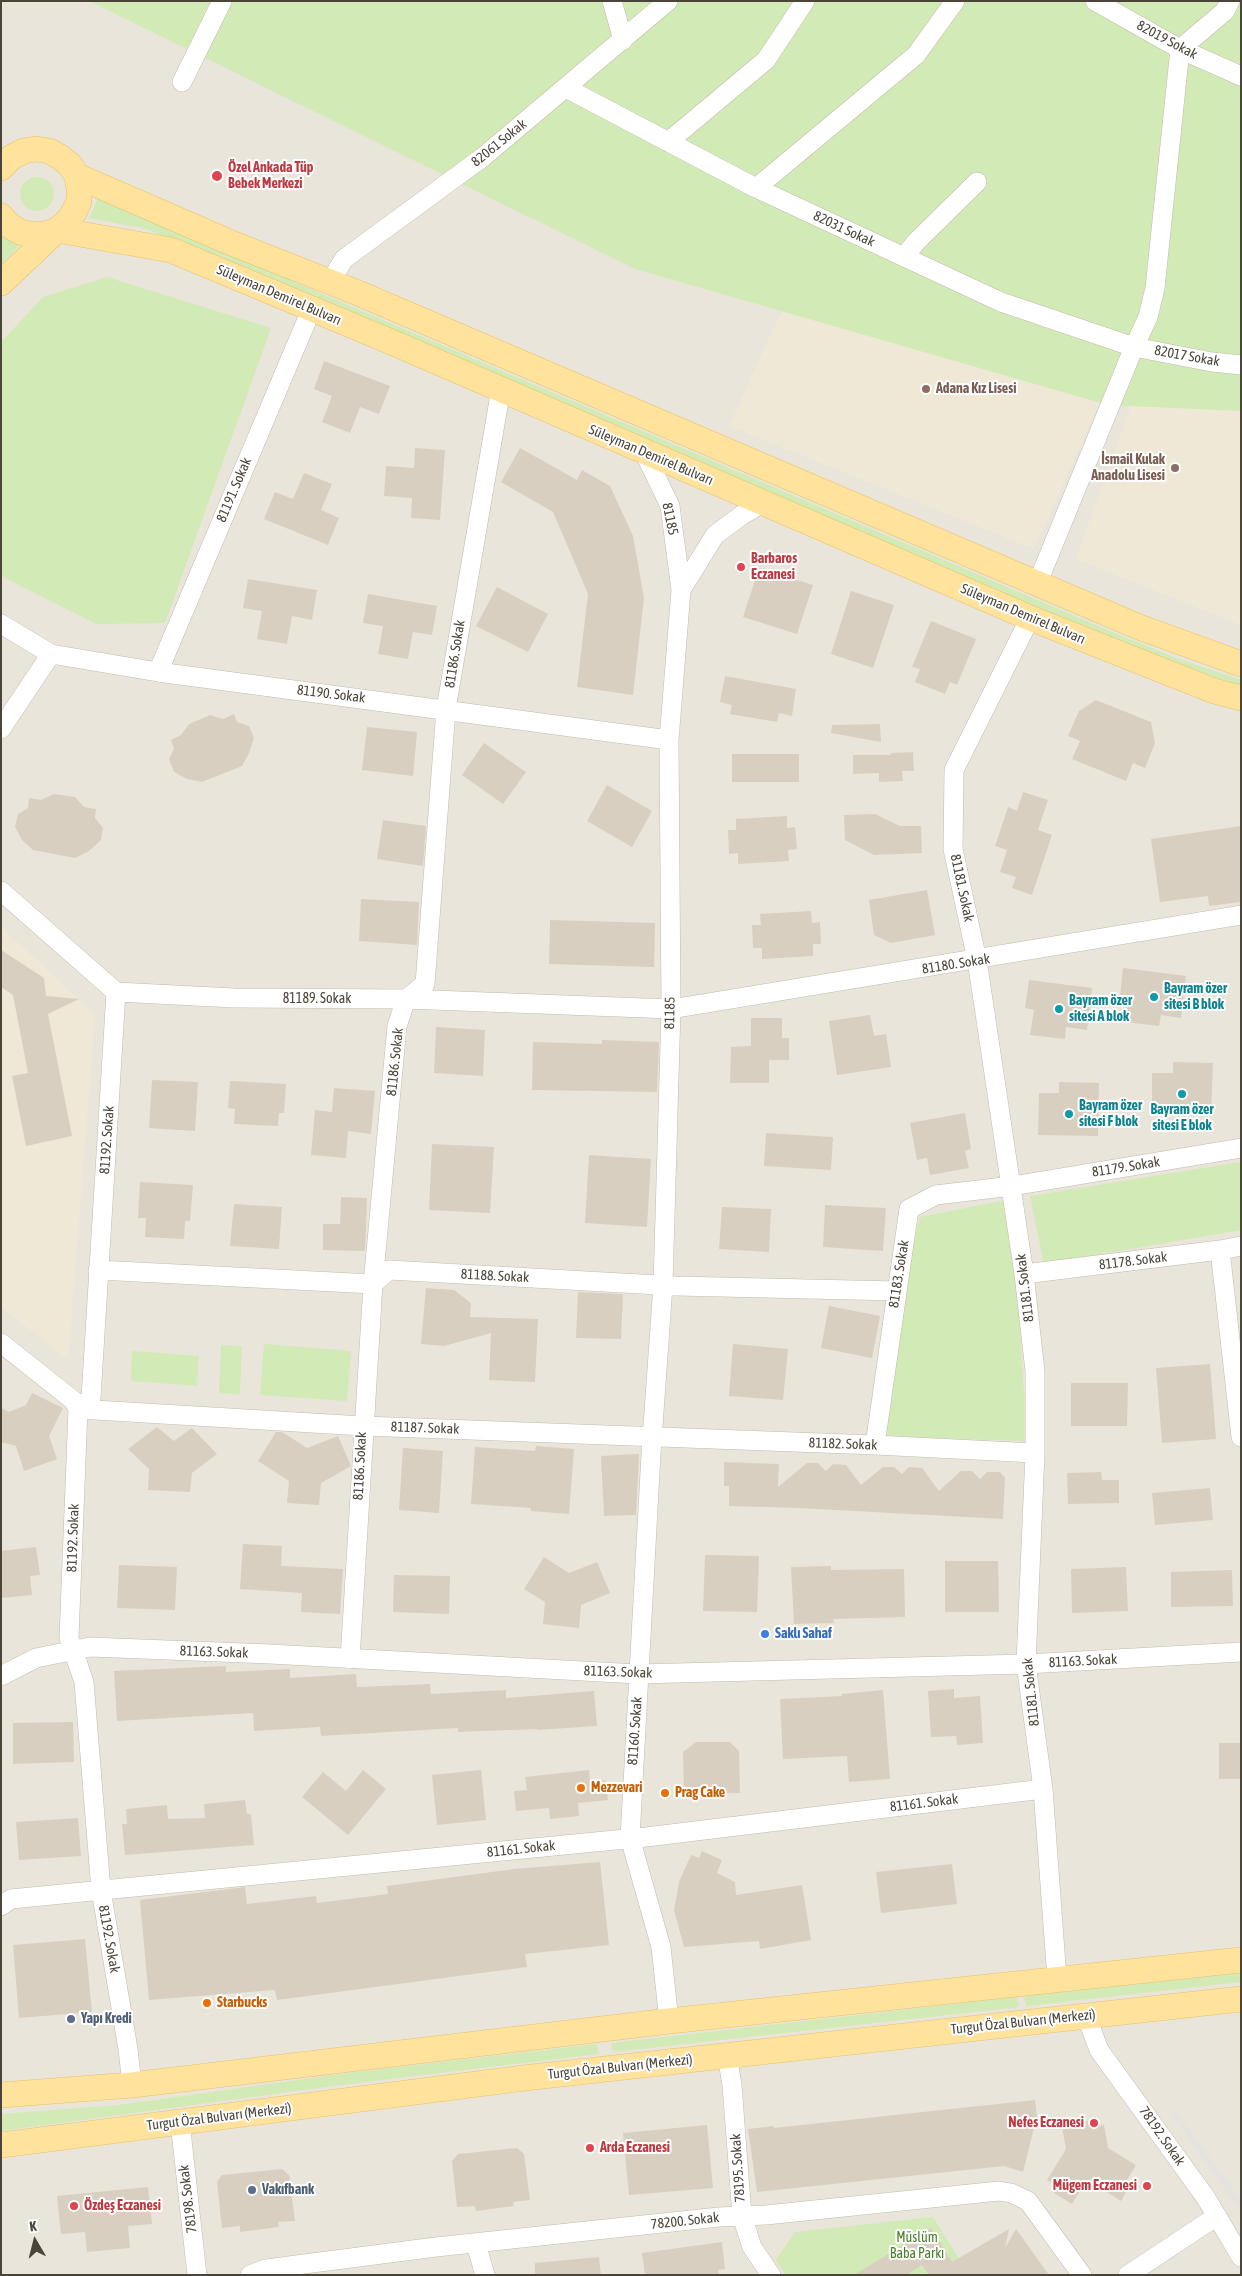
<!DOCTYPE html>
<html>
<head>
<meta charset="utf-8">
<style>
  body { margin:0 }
  #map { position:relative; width:1242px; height:2276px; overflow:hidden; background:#f6f3ec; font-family:"Asap Condensed",sans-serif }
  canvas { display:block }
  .frame { position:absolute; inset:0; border:2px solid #4b4439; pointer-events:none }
  .north { position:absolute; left:10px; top:2216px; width:50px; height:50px; -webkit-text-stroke:4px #fff; paint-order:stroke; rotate:352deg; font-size:14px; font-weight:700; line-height:20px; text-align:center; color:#4b4439 }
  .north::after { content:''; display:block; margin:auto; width:18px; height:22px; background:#4b4439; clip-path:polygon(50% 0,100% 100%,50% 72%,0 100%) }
</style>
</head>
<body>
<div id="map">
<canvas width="1242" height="2276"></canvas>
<div class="frame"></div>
<div class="north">K</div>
</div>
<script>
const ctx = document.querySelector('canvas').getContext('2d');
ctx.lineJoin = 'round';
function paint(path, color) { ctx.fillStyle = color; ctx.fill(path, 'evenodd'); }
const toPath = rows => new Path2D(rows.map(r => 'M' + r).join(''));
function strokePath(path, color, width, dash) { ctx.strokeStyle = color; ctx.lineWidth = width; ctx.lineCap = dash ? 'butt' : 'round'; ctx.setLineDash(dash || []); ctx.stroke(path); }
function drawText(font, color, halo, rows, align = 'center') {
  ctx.font = font + ' "Asap Condensed",sans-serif'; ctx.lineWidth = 4; ctx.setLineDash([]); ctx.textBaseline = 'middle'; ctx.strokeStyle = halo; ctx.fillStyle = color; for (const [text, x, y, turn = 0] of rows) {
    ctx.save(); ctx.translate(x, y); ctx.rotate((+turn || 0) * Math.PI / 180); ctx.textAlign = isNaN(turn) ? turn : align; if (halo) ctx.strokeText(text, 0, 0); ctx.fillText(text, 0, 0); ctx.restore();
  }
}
paint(toPath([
  [1,1,1241,1,1241,2275,1,2275]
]), '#eae5da');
paint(toPath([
  [821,225,1123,351,1034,549,729,426],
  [1145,367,1241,376,1241,625,1076,559],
  [1,926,95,1015,68,1360,1,1307]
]), '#efe8d6');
paint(toPath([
  [89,1,1241,1,1241,411,1108,405,635,269],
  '20 194a17 17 0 1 1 34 0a17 17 0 1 1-34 0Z',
  [98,198,1103,628,1176,658,1241,680,1241,687,1100,634,146,229,89,218],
  [1,234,21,243,1,265],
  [107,277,271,328,165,623,96,624,1,576,1,342,43,297],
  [1241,1162,1241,1230,1044,1264,1030,1196],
  [1006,1200,1018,1298,1027,1441,886,1437,900,1297,920,1217],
  [264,1344,351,1351,347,1401,260,1395],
  [221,1345,242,1346,240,1394,219,1393],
  [132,1351,199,1356,197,1386,131,1381],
  [1241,1973,1241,1982,1026,2006,1024,1996],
  [1017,1997,1019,2007,613,2052,611,2043],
  [597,2044,598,2054,349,2084,1,2131,1,2114,118,2105,348,2073],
  [933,2217,969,2275,786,2275,776,2260,795,2232]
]), '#d2eab5');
paint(toPath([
  [1170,2112,1180,2117,1241,2200,1241,2213]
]), '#e5e3e0');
paint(toPath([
  [324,361,390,386,379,414,360,407,350,433,322,422,332,396,314,389],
  [415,448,445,450,440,520,411,518,412,498,384,496,386,466,414,468],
  [520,448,577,480,582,470,610,486,633,536,644,598,633,695,577,687,588,594,553,512,501,482],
  [304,473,332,484,321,510,339,518,328,545,264,519,275,492,293,499],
  [759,568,813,585,797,634,743,617],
  [248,579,317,590,312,620,292,616,287,644,257,639,262,611,243,608],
  [497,587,548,614,528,652,476,626],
  [851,591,894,605,873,668,831,654],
  [368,594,437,606,432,635,413,632,408,659,378,654,383,626,363,623],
  [931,621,976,639,957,685,950,682,945,694,915,682,920,669,912,667],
  [725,676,796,689,792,716,779,713,777,722,730,714,732,705,720,702],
  [1096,700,1151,722,1155,743,1145,768,1133,763,1126,781,1072,759,1080,741,1068,736,1079,711],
  [234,714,237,722,249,726,254,738,249,753,242,766,202,782,187,779,174,772,169,759,174,749,171,740,181,735,189,724,210,715,223,719],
  [880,724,881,742,831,733,832,725],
  [367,727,417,732,413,776,362,770],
  [484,743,526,772,503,804,462,775],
  [913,752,914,771,902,771,903,781,879,782,879,773,853,774,853,755,891,755,891,753],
  [732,754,799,754,799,782,732,782],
  [607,785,652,811,632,847,587,821],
  [1023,792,1048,800,1038,830,1052,835,1032,895,1012,888,1016,877,1000,872,1007,850,995,846,1008,807,1017,811],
  [54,794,75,797,84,807,96,809,95,818,103,828,101,840,89,851,75,858,33,850,22,840,15,827,18,814,28,808,29,798,41,800],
  [875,814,900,826,921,826,922,853,874,855,845,840,844,815],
  [787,816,787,828,795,827,797,849,788,850,789,861,738,864,738,853,729,854,728,830,736,830,736,819],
  [383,820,426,826,423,866,377,859],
  [1241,826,1241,902,1209,906,1208,896,1160,902,1151,839],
  [927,890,935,935,891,943,874,935,869,900],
  [361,899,419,902,417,945,359,941],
  [811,911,812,923,820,922,821,944,813,944,813,956,762,959,762,948,753,948,752,925,761,925,760,914],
  [550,920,655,923,654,967,549,964],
  [1,950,44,978,46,996,79,999,48,1014,72,1136,26,1146,12,1076,28,1073,13,995,1,987],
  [1123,968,1186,976,1181,1018,1161,1015,1159,1026,1125,1022,1128,998,1120,997],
  [1029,980,1092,988,1087,1030,1066,1027,1065,1039,1030,1035,1034,1010,1025,1008],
  [870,1015,874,1036,886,1034,891,1067,837,1075,829,1021],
  [751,1018,782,1018,782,1038,789,1038,789,1060,769,1060,769,1083,730,1083,731,1047,751,1046],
  [436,1027,485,1030,483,1076,434,1073],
  [602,1040,659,1042,657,1092,532,1090,533,1042,602,1044],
  [1173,1062,1213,1063,1211,1116,1152,1115,1152,1073,1173,1073],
  [152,1080,198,1082,195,1131,149,1128],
  [230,1081,286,1084,284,1113,279,1113,278,1126,234,1124,235,1109,228,1108],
  [1059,1082,1099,1083,1098,1136,1038,1135,1039,1093,1059,1093],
  [334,1088,375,1091,371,1134,348,1131,346,1158,311,1155,315,1110,332,1112],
  [965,1113,971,1149,965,1151,969,1168,930,1175,927,1158,917,1160,910,1123],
  [766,1133,833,1137,831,1170,764,1166],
  [432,1144,494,1147,490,1213,429,1210],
  [589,1155,651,1159,647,1227,585,1223],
  [140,1182,193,1185,190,1221,185,1221,184,1239,145,1237,146,1218,138,1218],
  [341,1197,367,1198,365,1251,323,1250,323,1224,340,1224],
  [234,1204,282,1207,279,1249,230,1246],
  [825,1205,886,1208,883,1251,823,1247],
  [722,1207,771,1209,769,1252,719,1249],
  [426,1288,454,1290,471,1303,470,1317,538,1319,535,1382,489,1380,491,1333,444,1346,421,1344],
  [578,1292,623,1294,621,1339,576,1338],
  [829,1306,880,1316,872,1358,821,1348],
  [733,1344,788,1349,783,1400,729,1396],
  [1210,1364,1216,1439,1162,1443,1156,1368],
  [1071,1383,1128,1383,1127,1426,1071,1426],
  [32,1393,63,1408,49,1436,57,1459,24,1471,16,1446,1,1442,1,1408,9,1412,26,1405],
  [157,1427,174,1441,192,1428,217,1454,192,1473,190,1492,148,1490,149,1469,128,1449],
  [276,1432,282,1432,307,1448,338,1436,351,1466,321,1483,319,1505,287,1503,289,1481,258,1461],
  [536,1446,574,1449,569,1514,531,1511,531,1508,471,1504,475,1447,535,1451],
  [403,1448,443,1451,439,1513,399,1510],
  [639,1454,636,1515,604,1516,601,1456],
  [724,1462,779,1464,778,1487,807,1463,818,1463,826,1471,833,1464,846,1465,861,1485,883,1467,894,1467,902,1474,909,1467,922,1468,939,1491,961,1471,972,1471,980,1479,987,1472,1000,1472,1005,1478,1003,1519,799,1508,729,1506,729,1486,724,1486],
  [1101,1472,1102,1480,1119,1480,1119,1503,1068,1504,1067,1473],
  [1210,1488,1213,1520,1155,1525,1152,1493],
  [243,1544,282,1546,281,1566,343,1569,340,1614,301,1612,302,1593,240,1589],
  [36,1547,40,1575,30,1576,32,1595,1,1598,1,1551],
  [705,1555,759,1556,757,1612,703,1611],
  [544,1557,569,1573,597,1562,610,1593,581,1605,579,1628,543,1624,545,1602,524,1589],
  [945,1561,998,1561,999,1612,945,1612],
  [119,1565,177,1567,175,1610,117,1608],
  [831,1566,831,1570,904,1569,905,1617,833,1619,834,1623,794,1624,791,1567],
  [1126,1567,1128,1611,1072,1613,1071,1569],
  [1232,1570,1233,1606,1171,1607,1171,1572],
  [394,1575,450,1576,449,1614,393,1612],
  [226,1666,226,1672,290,1669,290,1678,356,1674,357,1687,430,1684,431,1694,506,1690,506,1698,594,1691,597,1726,537,1730,537,1729,458,1732,458,1728,321,1736,320,1727,254,1731,253,1713,117,1721,114,1671],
  [954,1689,954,1698,980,1696,983,1743,957,1745,956,1736,931,1737,928,1691],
  [883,1690,890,1779,849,1782,847,1756,783,1759,780,1699,842,1696,842,1694],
  [73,1722,74,1762,13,1764,13,1723],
  [696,1742,730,1742,739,1751,740,1793,684,1794,683,1752],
  [1219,1743,1241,1743,1241,1779,1219,1779],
  [363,1770,386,1789,348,1835,302,1797,323,1772,346,1791],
  [481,1770,486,1820,437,1825,432,1775],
  [589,1770,590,1783,606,1780,608,1800,578,1803,579,1816,550,1819,549,1808,516,1811,514,1791,527,1790,525,1777],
  [245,1800,247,1814,251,1814,254,1845,125,1855,122,1824,127,1824,126,1809,167,1805,168,1819,205,1818,204,1804],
  [78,1818,81,1856,19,1860,16,1822],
  [702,1851,722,1860,717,1873,735,1882,736,1895,802,1885,811,1940,760,1949,759,1941,684,1947,674,1910,679,1882,691,1855,699,1858],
  [600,1862,609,1945,525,1954,527,1967,277,2000,275,1990,149,2000,140,1900,245,1887,247,1904,316,1896,317,1903,388,1894,387,1886,514,1869],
  [952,1864,957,1904,881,1913,876,1872],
  [85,1939,92,2012,19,2018,13,1945],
  [1035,2100,1037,2116,1023,2172,1004,2166,757,2192,748,2129,773,2126,774,2128],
  [1093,2120,1094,2127,1104,2125,1108,2148,1136,2165,1127,2180,1131,2183,1121,2201,1091,2182,1087,2188,1083,2186,1072,2204,1054,2193,1058,2187,1047,2180,1066,2149,1062,2126],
  [707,2125,713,2188,629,2195,623,2133],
  [517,2148,524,2154,530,2200,513,2202,514,2206,476,2211,475,2206,457,2207,452,2161,458,2154],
  [282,2169,289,2175,295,2221,278,2222,279,2227,240,2232,240,2226,222,2228,217,2182,222,2175],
  [148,2187,152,2224,128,2226,130,2248,87,2252,85,2232,61,2234,57,2196],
  [931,2228,952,2262,1009,2229,1005,2248,1016,2229,1049,2275,929,2275,922,2265,906,2275,854,2275],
  [722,2242,725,2269,718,2270,719,2275,645,2275,642,2253],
  [599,2257,601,2275,535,2275,535,2263]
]), '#d8cfc1');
const minor = toPath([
  [612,1,623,40],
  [1095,1,1180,49,1241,76],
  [182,82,222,1],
  [566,88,756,188,1001,302,1134,347,1212,362,1241,365],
  [668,142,766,60,805,1],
  [756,188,916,55,955,1],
  [904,257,916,242,977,182],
  [330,282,344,259,483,157,668,1],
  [644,452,670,506,681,590,669,740,671,1009,663,1285,651,1454,630,1838,661,1947,669,2021],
  [1038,582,1134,347,1148,317,1155,288,1180,49,1225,11,1230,1],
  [681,590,715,535,742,515,763,503],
  [1030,618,954,770,953,849,977,960,1024,1274,1035,1371,1035,1453,1026,1664,1043,1789,1057,1979],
  [1,624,51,654,158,672,669,740],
  [158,672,312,308],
  [1,729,51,654],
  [1,891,116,992,234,998,406,999,671,1009,1241,915],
  [116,992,91,1398,78,1409,69,1638,84,1682,101,1890,128,2049,132,2085],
  [1220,1250,1241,1437],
  [98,1270,373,1284,389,1270,676,1286,897,1291],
  [1024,1274,1220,1250,1241,1246],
  [1,1343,73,1400,78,1409,363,1426,875,1445,1035,1453],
  [875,1445,909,1209,936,1195,1012,1186,1241,1148],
  [350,1659,373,1284,397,1026,406,999,425,984,446,709,501,389],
  [1,1676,36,1658,90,1647,270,1654,638,1674,1026,1664,1241,1652],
  [1,1906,11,1899,646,1837,1043,1789],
  [1086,2015,1099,2050,1206,2198,1241,2257],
  [727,2055,732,2085,742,2216,752,2247,771,2275],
  [180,2122,197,2275],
  [476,2244,485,2275],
  [250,2275,266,2269,436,2247,719,2217,766,2215,999,2191,1011,2193,1028,2201,1082,2275],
  [1128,2275,1217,2216]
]);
const major = toPath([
  [1,168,12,157,24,151,36,149,49,151,60,157,70,165,77,176,79,188,79,201,74,212,67,222,57,230,45,234,33,235,20,232,10,226,1,216],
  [77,176,229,242,358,293,1139,627,1241,664],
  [57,230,171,250,389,341,1030,618,1214,691,1241,698],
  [1,283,57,230],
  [1,2095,132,2085,669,2021,1241,1960],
  [1,2145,524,2078,1241,1999]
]);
strokePath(minor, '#c2bbae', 20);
strokePath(major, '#e6c16a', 26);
strokePath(minor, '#fff', 19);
strokePath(major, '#ffe39c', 25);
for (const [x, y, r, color] of [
  [217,176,6,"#e0444e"],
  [926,389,5,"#8d6e63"],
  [1175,468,5,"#8d6e63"],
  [741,567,5,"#e0444e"],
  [1154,997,5,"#0f9aa8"],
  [1059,1009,5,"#0f9aa8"],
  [1182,1094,5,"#0f9aa8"],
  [1069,1114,5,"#0f9aa8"],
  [765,1634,5,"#3f7fe0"],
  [581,1788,5,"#e8710a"],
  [665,1793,5,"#e8710a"],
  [207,2003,5,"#e8710a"],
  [71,2019,5,"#5c6f8a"],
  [1094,2123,5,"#e0444e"],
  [590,2148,5,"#e0444e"],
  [1147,2186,5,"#e0444e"],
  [252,2190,5,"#5c6f8a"],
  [74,2206,5,"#e0444e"]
]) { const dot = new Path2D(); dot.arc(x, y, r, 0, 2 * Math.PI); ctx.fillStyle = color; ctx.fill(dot); strokePath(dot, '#fff', 2); }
drawText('14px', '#4b4439', '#fff', [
  ["82019 Sokak",1167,40,28],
  ["82061 Sokak",499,143,-39],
  ["82031 Sokak",844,229,25],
  ["Süleyman Demirel Bulvarı",279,295,23],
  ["82017 Sokak",1187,356,10],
  ["Süleyman Demirel Bulvarı",651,455,23],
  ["81191. Sokak",234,490,-67],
  ["81185",670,519,78],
  ["Süleyman Demirel Bulvarı",1023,614,23],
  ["81186. Sokak",455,654,-81],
  ["81190. Sokak",331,694,7],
  ["81181. Sokak",962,888,78],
  ["81180. Sokak",956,964,-9],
  ["81189. Sokak",317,999],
  ["81185",670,1013,-89],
  ["81186. Sokak",395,1062,-84],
  ["81192. Sokak",107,1140,-86],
  ["81179. Sokak",1126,1167,-9],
  ["81178. Sokak",1133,1261,-7],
  ["81183. Sokak",899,1274,-81],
  ["81188. Sokak",495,1276,3],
  ["81181. Sokak",1025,1288,-97],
  ["81187. Sokak",425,1428,2],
  ["81182. Sokak",843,1444,2],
  ["81186. Sokak",360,1466,-87],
  ["81192. Sokak",73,1538,-88],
  ["81163. Sokak",214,1652,2],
  ["81163. Sokak",1083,1661,-3],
  ["81163. Sokak",618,1672,2],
  ["81181. Sokak",1031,1692,-96],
  ["81160. Sokak",635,1731,-86],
  ["81161. Sokak",924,1803,-7],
  ["81161. Sokak",521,1849,-6],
  ["81192. Sokak",109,1939,80],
  ["Turgut Özal Bulvarı (Merkezi)",1023,2022,-6],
  ["Turgut Özal Bulvarı (Merkezi)",620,2067,-6],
  ["Turgut Özal Bulvarı (Merkezi)",219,2117,-7],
  ["78192. Sokak",1162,2136,55],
  ["78195. Sokak",738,2168,-94],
  ["78198. Sokak",188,2199,-97],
  ["78200. Sokak",685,2221,-6]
]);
drawText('bold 14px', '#be3a42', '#fff', [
  ["Özel Ankada Tüp",228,168],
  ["Bebek Merkezi",228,184],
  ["Barbaros",751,559],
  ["Eczanesi",751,575],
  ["Nefes Eczanesi",1084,2123,"right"],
  ["Arda Eczanesi",600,2148],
  ["Mügem Eczanesi",1137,2186,"right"],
  ["Özdeş Eczanesi",84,2206]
], 'left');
drawText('bold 14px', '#785e54', '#fff', [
  ["Adana Kız Lisesi",936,389],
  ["İsmail Kulak",1165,460,"right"],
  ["Anadolu Lisesi",1165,476,"right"]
], 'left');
drawText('bold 14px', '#0d838f', '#fff', [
  ["Bayram özer",1164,989],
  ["sitesi B blok",1164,1005],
  ["Bayram özer",1069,1001],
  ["sitesi A blok",1069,1017],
  ["Bayram özer",1079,1106],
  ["sitesi F blok",1079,1122],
  ["Bayram özer",1182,1110,"center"],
  ["sitesi E blok",1182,1126,"center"]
], 'left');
drawText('bold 14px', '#366cbe', '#fff', [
  ["Saklı Sahaf",775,1634]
], 'left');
drawText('bold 14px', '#c56008', '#fff', [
  ["Mezzevari",591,1788],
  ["Prag Cake",675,1793],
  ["Starbucks",217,2003]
], 'left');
drawText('bold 14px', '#4e5e75', '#fff', [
  ["Yapı Kredi",81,2019],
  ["Vakıfbank",262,2190]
], 'left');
drawText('14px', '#4a7f2a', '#fff', [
  ["Müslüm",917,2238],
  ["Baba Parkı",917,2254]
]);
</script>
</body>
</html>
